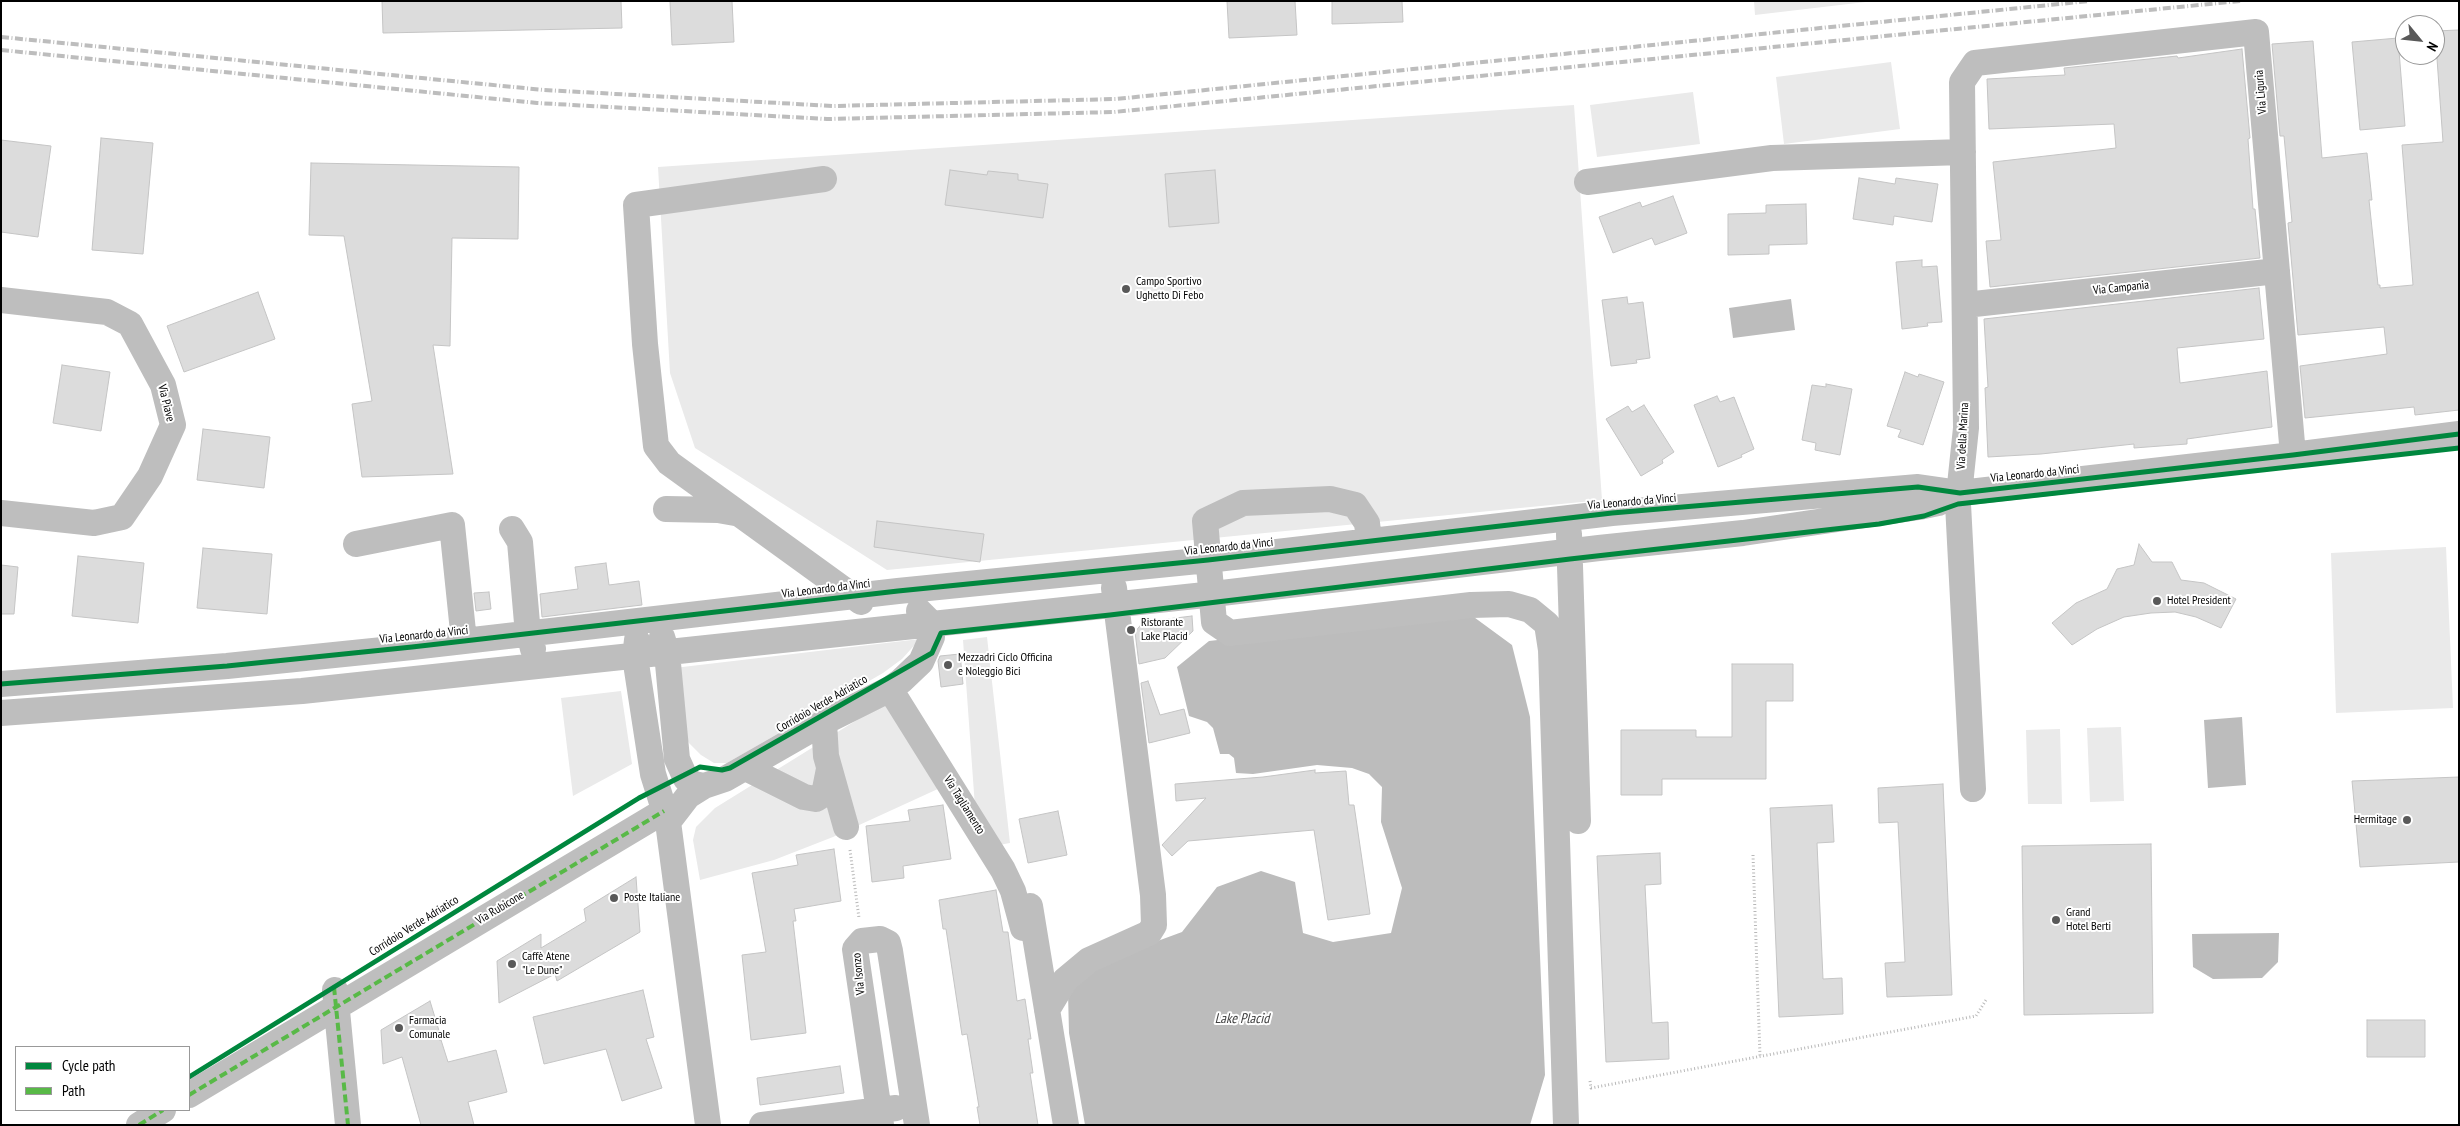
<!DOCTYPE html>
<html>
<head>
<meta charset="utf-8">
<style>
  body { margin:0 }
  #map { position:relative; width:2460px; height:1126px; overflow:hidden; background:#fff; font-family:"PT Sans Narrow",sans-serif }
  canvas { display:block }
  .frame { position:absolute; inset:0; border:2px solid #000; pointer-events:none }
  .legend { position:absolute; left:15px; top:1046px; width:175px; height:65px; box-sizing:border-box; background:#fff; border:1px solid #999; margin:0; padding:6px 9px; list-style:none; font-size:15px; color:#000 }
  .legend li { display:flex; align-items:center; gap:10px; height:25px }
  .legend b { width:25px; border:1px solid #999 }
  .north { position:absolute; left:2395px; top:15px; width:50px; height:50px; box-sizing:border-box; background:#fff; border:1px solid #999; border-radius:50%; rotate:118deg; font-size:14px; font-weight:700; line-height:20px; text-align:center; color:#000 }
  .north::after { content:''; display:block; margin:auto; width:18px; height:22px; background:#595959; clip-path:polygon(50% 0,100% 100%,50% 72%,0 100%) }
</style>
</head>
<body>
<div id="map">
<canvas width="2460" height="1126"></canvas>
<div class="frame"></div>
<ul class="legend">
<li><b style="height:6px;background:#00873e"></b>Cycle path</li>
<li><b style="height:6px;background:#58b947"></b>Path</li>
</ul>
<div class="north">N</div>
</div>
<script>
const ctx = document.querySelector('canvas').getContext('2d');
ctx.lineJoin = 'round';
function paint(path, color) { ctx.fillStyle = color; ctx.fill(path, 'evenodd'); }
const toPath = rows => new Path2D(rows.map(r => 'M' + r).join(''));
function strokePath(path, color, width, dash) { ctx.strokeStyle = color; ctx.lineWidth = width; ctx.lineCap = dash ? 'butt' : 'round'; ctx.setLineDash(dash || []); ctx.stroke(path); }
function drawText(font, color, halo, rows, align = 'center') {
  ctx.font = font + ' "PT Sans Narrow",sans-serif'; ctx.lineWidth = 4; ctx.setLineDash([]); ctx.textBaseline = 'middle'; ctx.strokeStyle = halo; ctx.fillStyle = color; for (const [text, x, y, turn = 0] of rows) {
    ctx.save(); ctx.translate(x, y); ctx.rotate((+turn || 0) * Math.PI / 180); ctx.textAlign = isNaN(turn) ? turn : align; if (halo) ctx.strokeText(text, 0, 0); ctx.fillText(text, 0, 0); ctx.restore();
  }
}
paint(toPath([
  [1754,1,1874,1,1755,15],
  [1891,62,1900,129,1784,144,1776,77],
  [1693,92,1700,144,1597,157,1590,105],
  [1574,105,1602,500,887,570,695,448,670,373,658,167],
  [2446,547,2453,708,2336,713,2331,553],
  [987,637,1010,843,993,846,976,821,963,640],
  [920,639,902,659,883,673,727,763,714,763,701,755,689,743,682,729,674,668],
  [621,691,632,764,573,796,561,698],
  [886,702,940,788,833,837,774,860,700,880,693,840,696,827,715,808],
  [2121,727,2124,801,2090,802,2087,728],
  [2060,729,2062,804,2028,804,2026,730]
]), '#eaeaea');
paint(toPath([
  [1791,299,1795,330,1733,338,1729,308],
  [1467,612,1512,645,1530,717,1545,1075,1530,1125,1085,1125,1069,1033,1068,993,1098,963,1182,932,1217,887,1261,871,1295,882,1303,933,1333,942,1391,933,1402,888,1381,822,1382,787,1369,774,1352,768,1317,765,1253,774,1236,773,1234,758,1229,754,1220,754,1213,728,1207,722,1189,716,1177,667,1209,641],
  [2242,717,2246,785,2208,788,2204,720],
  [2279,933,2278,962,2262,978,2213,979,2193,967,2192,934]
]), '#bcbcbc');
const building = toPath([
  [382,1,621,1,622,28,383,33,382,1],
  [670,1,732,1,734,42,672,45,670,1],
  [1227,1,1295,1,1297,35,1229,38,1227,1],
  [1332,1,1402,1,1403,22,1332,24,1332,1],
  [2459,30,2459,410,2415,415,2414,407,2305,418,2300,366,2387,354,2384,327,2298,335,2288,223,2292,222,2284,136,2280,136,2272,44,2313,41,2322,158,2367,153,2372,200,2369,200,2378,285,2380,285,2380,288,2413,285,2402,145,2443,142,2435,31,2459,30],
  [2398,38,2405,126,2360,130,2352,42,2398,38],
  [2242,49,2250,138,2248,139,2253,209,2255,209,2260,258,1990,287,1986,241,2001,240,1993,162,2116,148,2114,124,1989,129,1987,79,2065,75,2064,68,2177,56,2178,58,2242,49],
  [101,138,153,143,143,254,92,250,101,138],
  [1,140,51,146,38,237,1,232,1,140],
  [311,163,519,167,518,239,452,238,450,346,433,345,453,474,362,477,352,404,372,401,344,236,309,235,311,163],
  [950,170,987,175,988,171,1018,174,1018,180,1048,184,1043,218,945,205,950,170],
  [1215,170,1219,223,1169,227,1165,174,1215,170],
  [1859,178,1895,184,1896,178,1938,184,1932,222,1894,216,1893,225,1853,219,1859,178],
  [1673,196,1687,233,1655,245,1652,238,1613,253,1599,217,1640,202,1642,207,1673,196],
  [1806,204,1807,244,1769,245,1769,254,1728,255,1728,214,1766,213,1766,205,1806,204],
  [1922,260,1922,267,1937,266,1942,322,1927,323,1928,326,1902,329,1896,262,1922,260],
  [2259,288,2264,339,2177,348,2180,383,2267,371,2272,427,2187,439,2187,444,2134,448,2134,444,2041,454,1988,457,1985,388,1988,387,1984,319,2259,288],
  [258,292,275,339,184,372,167,326,258,292],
  [1627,297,1628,304,1643,302,1650,358,1636,360,1637,363,1611,366,1602,300,1627,297],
  [62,365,110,372,101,431,53,423,62,365],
  [1905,372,1918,377,1919,374,1944,382,1923,445,1898,437,1901,430,1887,426,1905,372],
  [1826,384,1852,389,1840,455,1815,450,1816,443,1802,440,1812,385,1826,387,1826,384],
  [1717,396,1720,402,1734,397,1754,449,1741,455,1742,457,1718,467,1694,405,1717,396],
  [1644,405,1674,452,1662,460,1663,463,1641,476,1606,419,1628,406,1632,412,1644,405],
  [203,429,270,437,264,488,197,480,203,429],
  [877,521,984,534,980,562,874,547,877,521],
  [2139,544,2152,562,2172,562,2181,580,2204,583,2236,599,2221,628,2196,617,2175,612,2151,613,2124,617,2097,629,2072,645,2052,623,2076,603,2107,589,2117,569,2134,565,2139,544],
  [203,548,272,554,267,614,197,608,203,548],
  [78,556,144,563,138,623,72,616,78,556],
  [606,563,609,585,639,581,642,605,542,617,540,594,578,589,575,567,606,563],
  [1,565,18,567,14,614,1,614,1,565],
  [489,592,491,609,476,611,474,593,489,592],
  [1192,616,1193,631,1165,658,1139,664,1135,632,1143,622,1192,616],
  [960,654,963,684,941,687,938,661,940,656,960,654],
  [1732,664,1793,664,1793,701,1766,701,1766,779,1662,779,1662,795,1621,795,1621,730,1696,730,1696,737,1732,737,1732,664],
  [1148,681,1160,715,1184,709,1190,733,1149,743,1141,683,1148,681],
  [1315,770,1315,773,1346,771,1349,805,1354,805,1370,914,1328,920,1314,830,1188,841,1172,856,1162,845,1206,798,1176,801,1175,784,1263,777,1315,770],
  [2459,777,2459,862,2360,867,2352,781,2459,777],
  [1943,784,1952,995,1887,997,1885,963,1905,962,1898,822,1879,823,1878,788,1943,784],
  [943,805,951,859,903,866,904,878,872,882,866,826,910,821,908,810,943,805],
  [1832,805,1834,842,1817,843,1823,979,1842,978,1843,1014,1779,1017,1770,808,1832,805],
  [1058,811,1067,855,1028,863,1019,819,1058,811],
  [2151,844,2153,1013,2024,1015,2022,846,2151,844],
  [834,849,841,901,794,909,796,921,793,921,806,1033,751,1040,742,955,766,952,752,873,798,865,796,855,834,849],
  [1660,853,1661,884,1645,885,1652,1023,1668,1022,1669,1059,1606,1062,1597,856,1660,853],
  [636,877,640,932,557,981,555,974,499,1003,497,961,541,934,541,948,586,921,584,909,636,877],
  [996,890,1003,932,1008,932,1017,1001,1025,999,1031,1039,1028,1039,1033,1073,1030,1073,1038,1125,980,1125,977,1107,979,1107,967,1034,962,1035,946,929,943,929,939,900,996,890],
  [643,990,654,1037,646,1039,662,1088,622,1101,606,1049,544,1064,533,1017,643,990],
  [430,1001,440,1034,437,1035,439,1040,441,1040,448,1062,496,1050,507,1092,468,1102,474,1125,421,1125,402,1057,383,1064,381,1030,430,1001],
  [2367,1020,2425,1020,2425,1057,2367,1057,2367,1020],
  [840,1066,844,1093,760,1105,757,1078,840,1066]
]);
paint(building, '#dcdcdc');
strokePath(building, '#c5c5c5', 1);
strokePath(toPath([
  [850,850,859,918],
  [1753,855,1760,1056],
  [1590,1081,1591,1088,1976,1016,1986,1000]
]), '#b8b8b8', 3, [1, 2.5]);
strokePath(toPath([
  [824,179,636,205,645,344,656,446,669,463,861,602],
  [1587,182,1772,158,1963,152],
  [1,300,107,312,130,324,163,385,173,425,150,476,122,517,94,523,1,513],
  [1965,305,2277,271],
  [666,509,718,510,735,513],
  [512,529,520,542,527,623,533,649],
  [1569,534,1578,821],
  [1369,541,1367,523,1355,505,1330,499,1243,503,1205,521,1214,622,1230,633,1471,605,1509,604,1530,610,1547,624,1551,650,1566,1125],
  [356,544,452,525,464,641],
  [662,637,667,653,677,759,686,779,694,784,704,786],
  [637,640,635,657,653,774,668,822,708,1125],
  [1,684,227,666,412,647,898,591,1208,560,1612,513,1918,487,1960,493,2293,455,2459,434],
  [890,689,1003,870,1013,891,1023,928],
  [1,713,302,691,1205,595,1599,548,1743,533,1919,507,1938,503,1954,495],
  [824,722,826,756,846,827],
  [746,768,804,797,816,799,824,794,829,769],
  [1973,789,1958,504,1966,428,1962,82,1975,63,2256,32,2293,455],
  [668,822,688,796,704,786,725,779,828,720,890,689,901,681,921,662,932,637,931,623,919,611],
  [1030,906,1066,1125],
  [335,990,348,1125],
  [1047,1010,1065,980,1089,960,1149,933,1154,925,1153,895,1114,588],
  [189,1095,664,811],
  [139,1125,163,1110],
  [762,1125,896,1108],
  [881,1125,855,949,862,941,880,939,888,943,890,951,917,1125]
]), '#bebebe', 26);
strokePath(toPath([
  [1,37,544,90,833,106,1116,99,2089,1],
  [1,50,537,103,827,119,1114,112,2240,1]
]), '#bdbdbd', 4, [8, 2.5, 1, 2.5]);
strokePath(toPath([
  [334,987,348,1125],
  [189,1095,664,811],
  [139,1125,163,1110]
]), '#58b947', 4, [8, 4]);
strokePath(toPath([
  [1,684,227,666,412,647,898,591,1208,560,1612,513,1918,487,1960,493,2293,455,2459,434],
  [189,1077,639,798,700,767,722,770,730,768,932,653,941,633,1110,615,1570,559,1879,524,1924,516,1958,504,2459,448]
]), '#00873e', 5);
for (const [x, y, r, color] of [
  [1126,289,5,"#595959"],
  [2157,601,5,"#595959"],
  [1131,630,5,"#595959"],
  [948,665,5,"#595959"],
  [2407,820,5,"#595959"],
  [614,898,5,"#595959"],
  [2056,920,5,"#595959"],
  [512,964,5,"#595959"],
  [399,1028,5,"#595959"]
]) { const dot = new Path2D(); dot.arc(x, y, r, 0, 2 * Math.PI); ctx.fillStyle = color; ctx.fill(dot); strokePath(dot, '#fff', 2); }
drawText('12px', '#000', '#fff', [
  ["Via Liguria",2261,92,-95],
  ["Via Campania",2121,288,-6],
  ["Via Piave",166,403,76],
  ["Via della Marina",1963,436,-87],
  ["Via Leonardo da Vinci",2035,474,-6],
  ["Via Leonardo da Vinci",1632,502,-5],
  ["Via Leonardo da Vinci",1229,547,-6],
  ["Via Leonardo da Vinci",826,589,-7],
  ["Via Leonardo da Vinci",424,635,-6],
  ["Corridoio Verde Adriatico",822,704,-30],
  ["Via Tagliamento",964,805,58],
  ["Via Rubicone",500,908,-31],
  ["Corridoio Verde Adriatico",414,926,-32],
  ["Via Isonzo",859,974,-96]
]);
drawText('12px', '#000', '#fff', [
  ["Campo Sportivo",1136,282],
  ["Ughetto Di Febo",1136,296],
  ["Hotel President",2167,601],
  ["Ristorante",1141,623],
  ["Lake Placid",1141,637],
  ["Mezzadri Ciclo Officina",958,658],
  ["e Noleggio Bici",958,672],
  ["Hermitage",2397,820,"right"],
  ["Poste Italiane",624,898],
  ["Grand",2066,913],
  ["Hotel Berti",2066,927],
  ["Caffè Atene",522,957],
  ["\"Le Dune\"",522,971],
  ["Farmacia",409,1021],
  ["Comunale",409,1035]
], 'left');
drawText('italic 14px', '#404040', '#fff', [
  ["Lake Placid",1242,1019]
]);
</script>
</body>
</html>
